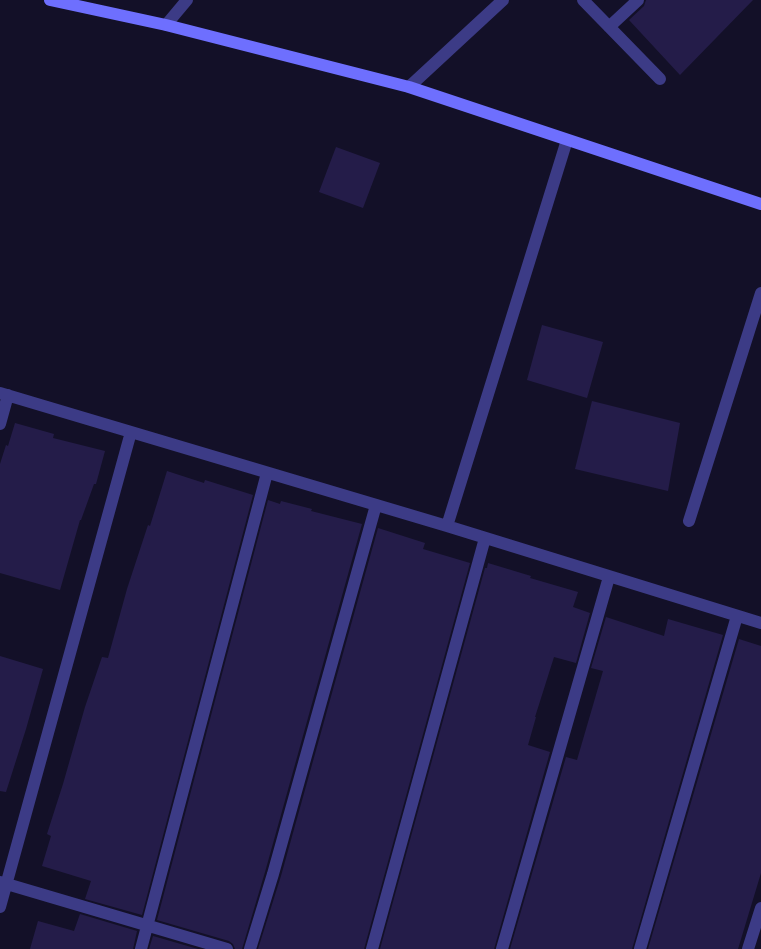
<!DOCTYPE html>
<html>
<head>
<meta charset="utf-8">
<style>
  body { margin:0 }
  canvas { display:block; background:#131028 }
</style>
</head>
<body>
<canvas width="761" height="949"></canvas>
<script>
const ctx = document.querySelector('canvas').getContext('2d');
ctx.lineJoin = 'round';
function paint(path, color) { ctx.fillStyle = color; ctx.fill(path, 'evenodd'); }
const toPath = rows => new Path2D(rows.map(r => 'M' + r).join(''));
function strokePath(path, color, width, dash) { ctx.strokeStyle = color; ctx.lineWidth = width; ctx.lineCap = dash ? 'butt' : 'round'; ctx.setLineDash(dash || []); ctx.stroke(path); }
paint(toPath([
  [646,0,753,0,680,75,629,20,644,6],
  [336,147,380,163,363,208,319,192],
  [542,325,603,342,587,398,527,380],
  [592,401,680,423,668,491,575,469],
  [15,423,54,434,53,438,105,451,96,484,94,484,81,520,80,520,60,590,0,573,0,464,6,445,8,446],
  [167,471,204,483,205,480,253,495,142,915,85,899,91,881,42,866,51,836,47,834,63,784,85,707,102,657,108,658,127,589,148,525,150,526],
  [268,500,280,504,281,501,312,509,311,511,362,524,265,872,242,949,235,949,233,944,229,941,157,920],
  [378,528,425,543,423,549,470,563,364,949,258,949,281,876],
  [488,563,531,576,530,578,578,592,573,607,590,613,576,663,554,657,535,717,536,717,528,745,550,752,494,949,380,949,485,568,487,568],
  [606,617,664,636,668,619,723,635,632,949,510,949,566,757,577,760,603,671,591,668],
  [739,639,761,646,761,873,738,949,648,949],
  [0,656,43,669,26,729,6,792,0,791],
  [80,914,137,931,133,949,30,949,38,921,74,931],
  [153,936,198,949,149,949]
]), '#241c49');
strokePath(toPath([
  [689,521,761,293]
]), '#3c3b86', 12);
strokePath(toPath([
  [583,0,660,79],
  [166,25,187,0],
  [609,27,638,0],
  [409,87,503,0],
  [0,393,447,526,761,623],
  [0,424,8,395],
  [447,526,567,140],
  [0,882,227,949],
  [0,907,131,432],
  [141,949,267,473],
  [250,949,273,874,376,505],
  [372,949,485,538],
  [502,949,609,577],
  [640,949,737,616],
  [748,949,761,908]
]), '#3c3b86', 12);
strokePath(toPath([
  [50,0,166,25,409,87,761,204]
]), '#6e6ffe', 12);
</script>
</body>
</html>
